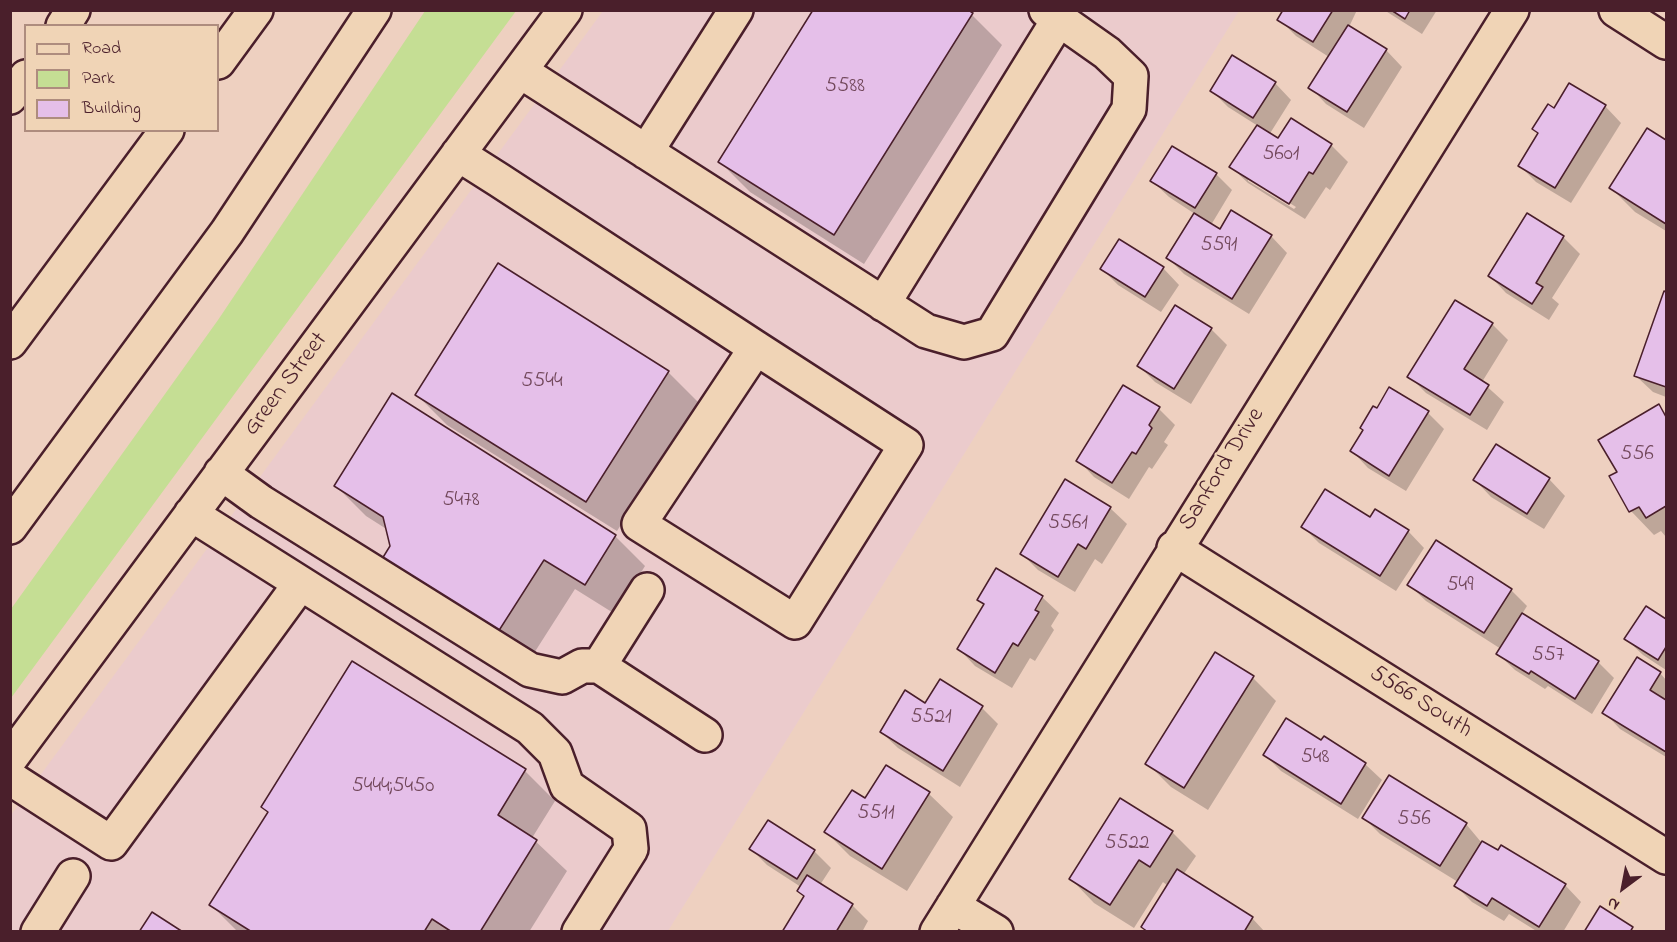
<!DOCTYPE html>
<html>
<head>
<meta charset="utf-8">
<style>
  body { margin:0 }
  #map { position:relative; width:1677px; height:942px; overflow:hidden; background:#eed0c0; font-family:"Indie Flower",sans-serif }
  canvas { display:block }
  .frame { position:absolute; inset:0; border:12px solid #4a1f2b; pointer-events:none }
  .legend { position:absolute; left:24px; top:24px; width:195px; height:108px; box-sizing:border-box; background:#f0d4b6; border:2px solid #ae8c7e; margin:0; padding:8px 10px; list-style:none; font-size:18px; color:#4a1f2b }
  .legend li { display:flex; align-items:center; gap:12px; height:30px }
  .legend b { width:30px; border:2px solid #ae8c7e }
  .north { position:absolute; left:1593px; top:858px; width:60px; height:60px; -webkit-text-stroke:4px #f0d4b6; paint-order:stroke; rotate:212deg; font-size:16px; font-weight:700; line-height:24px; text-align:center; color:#4a1f2b }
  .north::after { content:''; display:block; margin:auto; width:21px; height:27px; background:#4a1f2b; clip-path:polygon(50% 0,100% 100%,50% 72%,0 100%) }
</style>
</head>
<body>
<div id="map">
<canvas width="1677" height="942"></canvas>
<div class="frame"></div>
<ul class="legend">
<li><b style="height:8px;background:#f0d4b6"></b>Road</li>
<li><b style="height:16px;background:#c5de94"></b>Park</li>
<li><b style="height:16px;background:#e5bfe9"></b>Building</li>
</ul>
<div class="north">N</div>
</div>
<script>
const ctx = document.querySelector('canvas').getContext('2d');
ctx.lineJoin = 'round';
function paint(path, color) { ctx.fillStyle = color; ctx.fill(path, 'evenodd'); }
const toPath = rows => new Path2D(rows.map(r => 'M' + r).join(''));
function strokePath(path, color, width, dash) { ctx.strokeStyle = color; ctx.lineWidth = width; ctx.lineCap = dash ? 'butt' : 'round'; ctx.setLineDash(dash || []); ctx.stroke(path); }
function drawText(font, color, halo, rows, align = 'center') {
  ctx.font = font + ' "Indie Flower",sans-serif'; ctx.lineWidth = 4.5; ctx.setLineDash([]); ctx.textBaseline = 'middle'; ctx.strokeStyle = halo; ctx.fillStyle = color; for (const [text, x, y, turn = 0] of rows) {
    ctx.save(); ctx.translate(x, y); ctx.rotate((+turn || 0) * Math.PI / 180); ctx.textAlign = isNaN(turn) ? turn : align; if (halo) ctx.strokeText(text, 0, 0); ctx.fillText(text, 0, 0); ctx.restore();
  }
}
paint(toPath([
  [603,11,1239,11,668,931,11,932,11,815]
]), '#ebcbcc');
paint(toPath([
  [425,11,516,11,11,698,11,609,218,320]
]), '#c5de94');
paint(toPath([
  [1285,10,1357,10,1349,27,1386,50,1402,67,1364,128,1326,104,1310,87,1329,57,1296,36,1279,19],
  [1384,10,1437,10,1422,34],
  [972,15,1002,45,864,264,750,192,720,162],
  [1275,83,1291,100,1269,135,1279,140,1291,120,1331,145,1348,162,1330,190,1326,187,1305,219,1248,183,1231,167,1258,126,1228,107,1212,91],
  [1248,177,1296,207,1294,209,1248,181],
  [1605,106,1621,123,1571,203,1536,182,1520,166,1539,134,1534,129,1555,110],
  [1647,130,1666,142,1666,231,1635,212,1611,188],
  [1216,174,1232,190,1211,225,1220,231,1271,236,1287,253,1249,314,1184,274,1168,258,1195,214,1169,197,1152,181],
  [1528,215,1563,237,1580,254,1552,298,1559,304,1549,320,1506,293,1490,276],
  [1163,268,1179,285,1161,312,1118,285,1102,269],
  [1665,293,1666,294,1666,397,1653,392,1636,376],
  [1492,324,1508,340,1482,382,1504,402,1487,430,1426,393,1409,376],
  [1211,329,1227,345,1191,404,1155,382,1139,366],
  [668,372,698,402,617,531,447,425,417,395],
  [1659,406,1666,414,1666,537,1661,531,1654,535,1631,511,1619,472],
  [1159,409,1175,425,1164,442,1168,445,1152,469,1149,467,1129,499,1094,477,1078,460],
  [1428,413,1444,429,1406,491,1368,468,1352,451],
  [1549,479,1565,496,1544,529,1491,497,1475,480],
  [1065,481,1110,508,1127,524,1102,564,1095,559,1075,592,1038,570,1021,553],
  [336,486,615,536,645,566,615,614,575,589,529,661,392,546,388,530,366,516],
  [1371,519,1408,531,1424,548,1396,591,1319,543,1303,527],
  [997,570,1042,597,1059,613,1051,626,1054,630,1035,661,1030,658,1012,688,975,666,959,649,985,606,978,599],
  [1409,585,1511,590,1527,606,1522,614,1598,662,1614,678,1592,714,1548,686,1545,689,1515,670,1498,654,1501,649,1426,601],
  [1646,608,1666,621,1666,670,1643,655,1626,639],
  [353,663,525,771,555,801,532,838,567,871,529,932,238,932,211,905,269,813,263,807],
  [1660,673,1666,680,1666,757,1620,729,1604,712],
  [1253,678,1276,701,1208,810,1171,787,1147,763],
  [940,681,982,708,998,724,960,787,898,748,881,732,926,705],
  [1324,739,1365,764,1382,780,1358,819,1281,771,1265,755,1322,742],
  [887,767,929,794,953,817,907,891,850,856,826,832,866,800],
  [1364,818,1466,824,1481,842,1565,885,1581,902,1563,932,1538,932,1509,914,1504,921,1472,902,1456,886,1458,882,1380,834],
  [768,822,814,851,831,868,820,885,852,905,868,921,862,932,784,932,805,897,799,891,801,887,767,865,751,849],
  [1172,832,1196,856,1183,875,1252,918,1265,932,1147,932,1143,927,1168,886,1163,882,1134,928,1094,903,1071,879]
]), '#0003');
const building = toPath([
  [813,10,968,10,973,13,834,235,718,162,813,10],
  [1283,10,1333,10,1313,42,1277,20,1283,10],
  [1391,10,1410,10,1405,19,1391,10],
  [1348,25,1387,49,1347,112,1308,88,1348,25],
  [1232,55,1276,82,1253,118,1210,91,1232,55],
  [1569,83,1606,105,1555,188,1518,166,1538,133,1532,129,1548,104,1554,108,1569,83],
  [1291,118,1332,144,1313,174,1309,172,1289,204,1229,167,1257,125,1278,138,1291,118],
  [1647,128,1666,140,1666,224,1609,188,1647,128],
  [1172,146,1217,173,1195,208,1150,181,1172,146],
  [1231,210,1272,235,1232,299,1166,258,1194,213,1220,229,1231,210],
  [1527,213,1564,236,1536,283,1543,287,1532,304,1488,276,1527,213],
  [1119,239,1164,267,1145,297,1100,269,1119,239],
  [498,263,669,371,586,502,415,395,498,263],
  [1664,291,1666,292,1666,387,1634,376,1664,291],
  [1455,300,1493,323,1464,369,1489,385,1470,415,1407,377,1455,300],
  [1175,305,1212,328,1174,389,1137,366,1175,305],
  [1123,385,1160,407,1149,425,1152,428,1136,454,1132,452,1112,483,1076,461,1123,385],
  [1389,387,1429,411,1389,476,1350,451,1363,430,1360,428,1373,406,1377,408,1389,387],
  [392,393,616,535,585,585,544,560,498,632,382,559,390,546,383,517,334,486,392,393],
  [1659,404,1666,417,1666,506,1646,518,1639,507,1629,512,1609,476,1617,472,1598,440,1659,404],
  [1496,444,1550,478,1527,514,1473,480,1496,444],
  [1065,479,1111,507,1086,549,1078,544,1058,577,1020,554,1065,479],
  [1325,489,1370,517,1375,509,1409,530,1380,576,1301,527,1325,489],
  [1436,540,1512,589,1484,633,1407,585,1436,540],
  [996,568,1043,596,1035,610,1039,612,1018,646,1013,643,995,673,957,649,984,604,977,600,996,568],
  [1646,606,1666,619,1666,647,1658,660,1624,639,1646,606],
  [1522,613,1599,661,1575,699,1531,671,1529,674,1496,654,1522,613],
  [1215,652,1254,676,1184,788,1145,764,1215,652],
  [1637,657,1661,672,1650,690,1666,700,1666,752,1602,713,1637,657],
  [352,661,526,769,498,815,537,840,480,932,452,932,432,919,424,932,252,932,209,905,268,812,261,807,352,661],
  [940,679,983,706,943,771,880,732,905,690,925,703,940,679],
  [1286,718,1321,740,1324,736,1366,763,1341,804,1263,755,1286,718],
  [886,765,930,792,882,869,824,832,852,790,865,798,886,765],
  [1389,775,1467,823,1440,866,1362,818,1389,775],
  [1120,798,1173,831,1150,867,1139,860,1110,905,1069,879,1120,798],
  [768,820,815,850,797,879,749,849,768,820],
  [1482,841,1498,850,1501,845,1566,884,1539,927,1492,898,1487,906,1454,886,1482,841],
  [1177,869,1253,917,1244,932,1148,932,1141,927,1177,869],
  [807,875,853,904,836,932,782,932,804,896,797,891,807,875],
  [1600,906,1633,927,1630,932,1584,932,1600,906],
  [152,912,183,932,139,932,152,912]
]);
paint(building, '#e5bfe9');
strokePath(building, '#4a1f2b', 1.5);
const minor = toPath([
  [1616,10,1666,42],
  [520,71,926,331,964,342,992,334,1129,109,1131,76,1107,53,1046,10],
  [646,152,736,10],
  [458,154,499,180,756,348,906,445,795,622,639,524,756,348],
  [883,304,1059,19],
  [221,473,261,502,530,670,562,677,582,666,599,666,705,735],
  [191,514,530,728,555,753,567,786,629,829,631,849,579,932],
  [1174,548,1666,857],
  [599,666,647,590],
  [10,759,565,10],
  [10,778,111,843,300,584],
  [953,906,996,932],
  [38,932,73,876],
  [937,932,1512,10]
]);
const highway = toPath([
  [63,26,73,10],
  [218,62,256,10],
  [10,97,26,77],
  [10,342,167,130],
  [10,527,227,232,374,10]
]);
strokePath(minor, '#4a1f2b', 38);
strokePath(highway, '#4a1f2b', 38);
strokePath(minor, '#f0d4b6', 33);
strokePath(highway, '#f0d4b6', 33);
drawText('21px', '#71475a', null, [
  ["5588",845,88],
  ["5601",1281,156],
  ["5591",1219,247],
  ["5544",542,383],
  ["556",1637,456],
  ["5478",461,502],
  ["5561",1068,525],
  ["549",1460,587],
  ["557",1548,657],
  ["5521",931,719],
  ["548",1315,759],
  ["5444;5450",393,788],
  ["5511",876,815],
  ["556",1414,821],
  ["5522",1127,845]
]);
drawText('24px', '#4a1f2b', '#f0d4b6', [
  ["Green Street",287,385,-53],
  ["Sanford Drive",1223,470,-58],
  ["5566 South",1420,703,32]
]);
</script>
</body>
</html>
